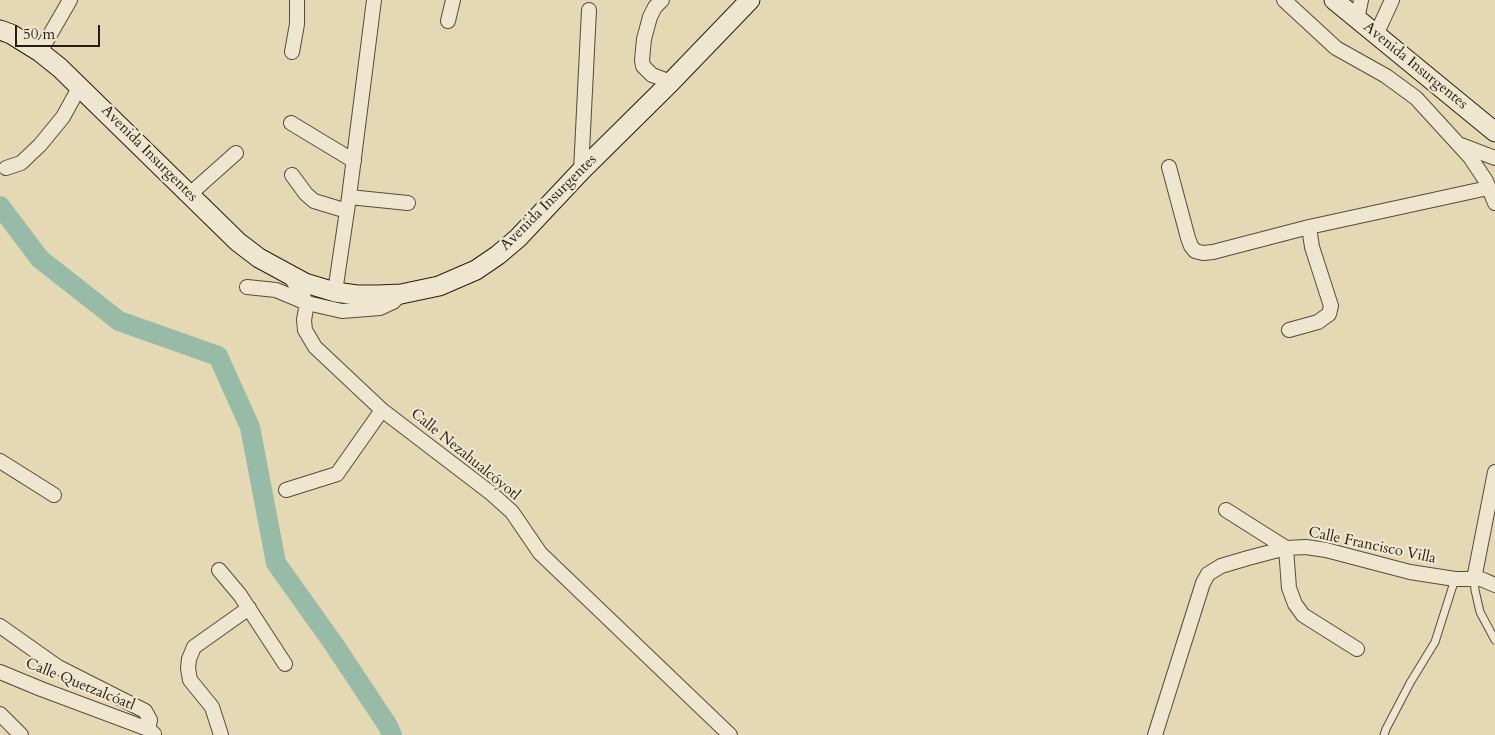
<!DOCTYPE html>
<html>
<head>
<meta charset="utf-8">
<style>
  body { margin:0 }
  #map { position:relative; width:1495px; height:735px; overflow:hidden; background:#e5d8b5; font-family:Cardo,serif }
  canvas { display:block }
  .scale { position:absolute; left:15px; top:25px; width:85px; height:22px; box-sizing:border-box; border:2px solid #281c12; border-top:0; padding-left:6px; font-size:15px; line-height:18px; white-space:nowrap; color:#281c12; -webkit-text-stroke:4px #eee6cf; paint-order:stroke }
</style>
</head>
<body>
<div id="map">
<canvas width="1495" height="735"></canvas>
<div class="scale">50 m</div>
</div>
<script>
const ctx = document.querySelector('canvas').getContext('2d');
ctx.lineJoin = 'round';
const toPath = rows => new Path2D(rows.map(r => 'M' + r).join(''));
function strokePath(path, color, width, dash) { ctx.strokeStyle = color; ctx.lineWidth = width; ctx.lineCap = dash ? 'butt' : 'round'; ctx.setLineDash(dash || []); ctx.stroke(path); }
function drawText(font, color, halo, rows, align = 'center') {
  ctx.font = font + ' Cardo,serif'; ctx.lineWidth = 4.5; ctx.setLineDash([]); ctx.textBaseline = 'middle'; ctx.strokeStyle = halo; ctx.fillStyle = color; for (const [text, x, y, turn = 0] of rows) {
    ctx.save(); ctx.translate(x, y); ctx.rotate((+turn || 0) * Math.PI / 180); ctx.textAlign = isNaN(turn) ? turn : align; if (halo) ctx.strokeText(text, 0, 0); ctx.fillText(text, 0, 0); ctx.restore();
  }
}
strokePath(toPath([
  [0,206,40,259,119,321,218,356,250,427,276,563,333,643,388,726,392,735]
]), '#97bba7', 20);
const lane = toPath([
  [1474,579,1475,590,1480,612,1495,640],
  [1384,735,1386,729,1410,683,1435,642,1455,579]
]);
const street = toPath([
  [662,0,655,7,650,17,644,39,642,60,643,66,652,75,671,82],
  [1284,0,1336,48,1386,76,1416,98,1470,157,1486,181,1495,203],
  [1357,20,1361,0],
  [448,21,453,0],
  [1376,35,1392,0],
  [40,52,70,0],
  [292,52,297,24,297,0],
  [291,123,354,161],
  [1461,145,1495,158],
  [1169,167,1188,238,1191,246,1195,251,1203,253,1213,252,1309,227],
  [6,168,21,163,40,145,63,117,80,86],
  [581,171,589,10],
  [292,175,306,194,314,201,347,211],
  [190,194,236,153],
  [349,197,408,203],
  [290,276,307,303,304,320,305,330,315,347,382,410,492,494,512,512,540,553,730,735],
  [247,287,276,290,307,303,342,311,380,308,393,302,401,294],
  [335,292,349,197,374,0],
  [1289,330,1318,322,1329,314,1331,306,1312,247,1309,227,1488,188],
  [0,461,54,495],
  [286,490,337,474,382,410],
  [1226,510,1286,548,1289,588,1295,604,1303,615,1357,649],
  [219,570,240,595,285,664],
  [1474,579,1495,472],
  [0,626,58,667,145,711,150,720,148,729],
  [0,672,41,689,148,729,154,734],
  [0,714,21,735],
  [221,735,212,707,190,680,188,668,189,659,194,647,249,608],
  [1155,735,1203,583,1208,574,1221,566,1248,558,1286,548,1306,547,1326,550,1410,572,1455,579,1481,579,1495,585]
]);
const secondary = toPath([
  [1334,0,1495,132],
  [0,30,11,34,40,52,60,68,238,242,259,258,305,283,335,292,357,295,378,295,401,294,439,286,476,270,498,255,518,238,581,171,671,82,750,0]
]);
strokePath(lane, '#574b3b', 9);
strokePath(street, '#574b3b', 16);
strokePath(secondary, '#281c12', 21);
strokePath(lane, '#eee6cf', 7);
strokePath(street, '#eee6cf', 14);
strokePath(secondary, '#eee6cf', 19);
drawText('15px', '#281c12', '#eee6cf', [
  ["Avenida Insurgentes",1415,66,39],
  ["Avenida Insurgentes",149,154,45],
  ["Avenida Insurgentes",549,203,-45],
  ["Calle Nezahualcóyotl",465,455,39],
  ["Calle Francisco Villa",1372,546,12],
  ["Calle Quetzalcóatl",80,685,22]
]);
</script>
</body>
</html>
